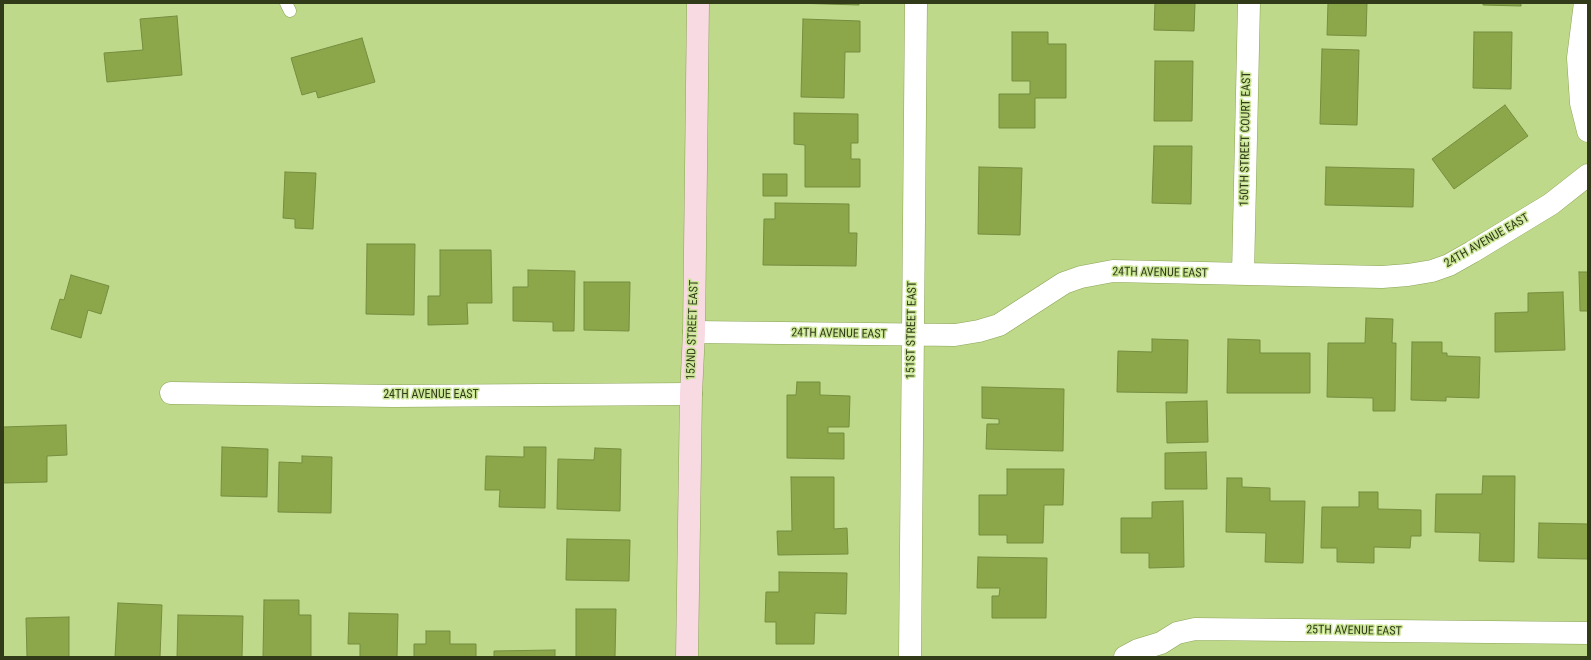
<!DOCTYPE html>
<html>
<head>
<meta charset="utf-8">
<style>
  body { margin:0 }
  #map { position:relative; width:1591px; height:660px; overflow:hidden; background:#bed989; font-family:"Roboto Condensed",sans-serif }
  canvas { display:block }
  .frame { position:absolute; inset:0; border:4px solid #313b1a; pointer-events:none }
</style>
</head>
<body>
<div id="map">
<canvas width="1591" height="660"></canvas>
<div class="frame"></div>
</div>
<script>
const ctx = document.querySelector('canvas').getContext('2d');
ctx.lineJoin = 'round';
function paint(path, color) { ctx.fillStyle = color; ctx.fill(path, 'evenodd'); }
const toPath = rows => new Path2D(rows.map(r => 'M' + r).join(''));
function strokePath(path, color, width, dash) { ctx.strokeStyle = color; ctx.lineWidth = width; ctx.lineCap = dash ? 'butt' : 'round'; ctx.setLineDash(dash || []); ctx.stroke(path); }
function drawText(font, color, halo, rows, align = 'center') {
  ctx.font = font + ' "Roboto Condensed",sans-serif'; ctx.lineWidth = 3; ctx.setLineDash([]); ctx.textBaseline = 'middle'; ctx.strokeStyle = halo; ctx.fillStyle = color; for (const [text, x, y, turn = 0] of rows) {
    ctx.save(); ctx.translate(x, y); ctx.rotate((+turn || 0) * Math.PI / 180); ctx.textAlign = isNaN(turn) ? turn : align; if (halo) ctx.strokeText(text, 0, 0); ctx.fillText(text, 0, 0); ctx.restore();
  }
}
const building = toPath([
  [794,3,859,3,859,5,794,3],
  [1155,3,1195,3,1194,31,1154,30,1155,3],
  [1328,3,1367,3,1366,36,1327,35,1328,3],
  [1483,3,1521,3,1521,6,1483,5,1483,3],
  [177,16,182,75,107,82,104,53,143,50,140,19,177,16],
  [803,19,860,21,860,52,845,52,844,98,801,97,803,19],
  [1012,32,1048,32,1048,44,1066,44,1066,98,1035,98,1035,128,999,128,999,94,1030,94,1030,81,1012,81,1012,32],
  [1474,32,1512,32,1511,89,1473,88,1474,32],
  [362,38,375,82,318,98,316,91,302,95,291,58,362,38],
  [1322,49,1359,50,1357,125,1320,124,1322,49],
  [1155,61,1193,61,1192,121,1154,121,1155,61],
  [1505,105,1528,136,1454,189,1432,159,1505,105],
  [794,113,858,114,858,143,851,143,851,159,860,159,860,187,805,187,805,145,794,144,794,113],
  [1154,146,1192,146,1191,204,1152,203,1154,146],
  [979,167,1022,168,1020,235,978,234,979,167],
  [1326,167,1414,169,1413,207,1325,205,1326,167],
  [285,172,316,173,313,229,295,228,295,219,283,218,285,172],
  [763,174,787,174,787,196,763,196,763,174],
  [775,203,849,204,849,233,857,233,856,266,763,265,764,219,775,219,775,203],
  [367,244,415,244,414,315,366,314,367,244],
  [440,250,491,250,492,303,467,303,468,324,428,325,428,296,440,296,440,250],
  [528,270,575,271,574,331,553,331,553,322,513,321,513,287,528,287,528,270],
  [1579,272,1588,272,1588,311,1580,311,1579,272],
  [71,275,109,286,101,314,88,310,81,338,51,329,60,299,64,300,71,275],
  [584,282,630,282,629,331,584,330,584,282],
  [1563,292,1565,350,1495,352,1495,313,1528,312,1528,293,1563,292],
  [1366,318,1393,319,1392,343,1396,343,1395,411,1373,411,1373,398,1327,397,1328,343,1365,343,1366,318],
  [1152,339,1188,340,1187,393,1117,392,1118,351,1152,352,1152,339],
  [1228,339,1260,340,1260,353,1310,353,1310,393,1227,393,1228,339],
  [1412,342,1442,342,1442,353,1447,353,1447,356,1480,357,1479,398,1446,397,1446,401,1411,400,1412,342],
  [797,382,820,382,820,395,850,396,849,427,828,427,828,433,844,433,844,459,787,458,787,395,796,395,797,382],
  [982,387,1064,389,1063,451,986,449,987,424,999,424,999,419,982,418,982,387],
  [1207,401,1208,442,1167,443,1166,402,1207,401],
  [66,425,67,455,47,456,47,482,3,483,3,427,66,425],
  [222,447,268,449,267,497,221,496,222,447],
  [524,447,546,447,545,508,499,507,500,490,485,490,486,456,524,457,524,447],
  [595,448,621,449,620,511,557,509,558,459,594,460,595,448],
  [1206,452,1207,489,1165,489,1165,453,1206,452],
  [302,456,332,457,331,513,278,512,279,462,302,463,302,456],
  [1007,469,1064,469,1063,505,1044,505,1043,543,1007,543,1007,535,979,535,979,495,1007,495,1007,469],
  [1483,476,1515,476,1514,562,1479,561,1480,533,1435,532,1436,494,1482,494,1483,476],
  [791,477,834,477,834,529,847,528,848,554,778,555,777,531,792,531,791,477],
  [1227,478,1242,478,1242,487,1270,488,1270,501,1305,501,1303,563,1265,562,1266,533,1226,532,1227,478],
  [1359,492,1378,492,1378,509,1421,510,1421,536,1411,536,1410,548,1374,547,1374,563,1337,562,1337,548,1321,548,1322,507,1359,507,1359,492],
  [1183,501,1184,567,1149,568,1149,553,1121,553,1121,518,1152,518,1152,502,1183,501],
  [1539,523,1588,524,1588,559,1538,558,1539,523],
  [567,539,630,540,629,581,566,580,567,539],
  [978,557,1047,558,1046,618,992,618,992,596,999,596,1000,588,977,588,978,557],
  [779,572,847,573,846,614,815,613,814,644,776,644,776,622,765,622,766,592,779,592,779,572],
  [264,600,299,600,299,615,311,615,311,657,263,657,264,600],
  [118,603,162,605,160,657,115,657,118,603],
  [576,609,616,609,615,657,576,657,576,609],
  [349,613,398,614,397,657,360,657,360,644,348,644,349,613],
  [178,615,243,616,242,657,177,657,178,615],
  [69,617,69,657,27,657,26,618,69,617],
  [426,631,450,631,450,644,476,644,476,657,414,657,414,644,426,644,426,631],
  [555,650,555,657,494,657,494,651,555,650]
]);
paint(building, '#8ba74a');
strokePath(building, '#758d3f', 1);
const service = toPath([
  [286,3,290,11]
]);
const minor = toPath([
  [1585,3,1578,58,1581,103,1588,131],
  [1243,274,1249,3],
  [694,332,955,335,979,331,999,325,1064,283,1081,277,1113,271,1382,277,1408,275,1432,271,1449,265,1472,252,1551,204,1588,175],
  [171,393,393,396,691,394],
  [910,657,916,3],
  [1125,657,1138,650,1161,643,1177,633,1195,629,1588,633]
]);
const secondary = toPath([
  [687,657,691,394,694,332,698,3]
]);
strokePath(service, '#8ba456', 13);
strokePath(minor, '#8ba456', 23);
strokePath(secondary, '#8ba456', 23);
strokePath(service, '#fff', 12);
strokePath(minor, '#fff', 22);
strokePath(secondary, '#f8dae2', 22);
drawText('12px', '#313b1a', '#cbe696', [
  ["150TH STREET COURT EAST",1246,139,-89],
  ["24TH AVENUE EAST",1487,241,-30],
  ["24TH AVENUE EAST",1160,273,1],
  ["152ND STREET EAST",693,330,-88],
  ["151ST STREET EAST",912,330,-89],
  ["24TH AVENUE EAST",839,334,1],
  ["24TH AVENUE EAST",431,395],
  ["25TH AVENUE EAST",1354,631,1]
]);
</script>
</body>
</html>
